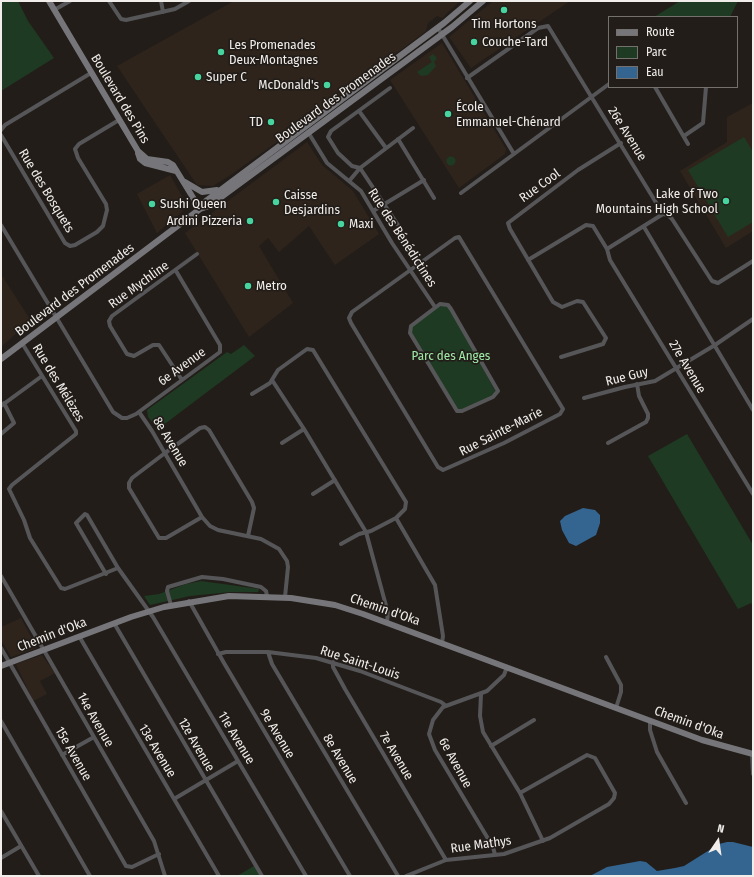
<!DOCTYPE html>
<html>
<head>
<meta charset="utf-8">
<style>
  body { margin:0 }
  #map { position:relative; width:754px; height:877px; overflow:hidden; background:#221d19; font-family:"Fira Sans Condensed",sans-serif }
  canvas { display:block }
  .frame { position:absolute; inset:0; border:2px solid #f0edea; pointer-events:none }
  .legend { position:absolute; left:608px; top:16px; width:130px; height:72px; box-sizing:border-box; background:#221d19; border:1px solid #74706d; margin:0; padding:5px 7px; list-style:none; font-size:12px; color:#f0edea }
  .legend li { display:flex; align-items:center; gap:8px; height:20px }
  .legend b { width:20px; border:1px solid #74706d }
  .north { position:absolute; left:698px; top:821px; width:40px; height:40px; -webkit-text-stroke:3px #221d19; paint-order:stroke; rotate:13deg; font-size:11px; font-weight:700; line-height:16px; text-align:center; color:#f0edea }
  .north::after { content:''; display:block; margin:auto; width:14px; height:18px; background:#f0edea; clip-path:polygon(50% 0,100% 100%,50% 72%,0 100%) }
</style>
</head>
<body>
<div id="map">
<canvas width="754" height="877"></canvas>
<div class="frame"></div>
<ul class="legend">
<li><b style="height:5px;background:#76767a"></b>Route</li>
<li><b style="height:11px;background:#1f3a22"></b>Parc</li>
<li><b style="height:11px;background:#346590"></b>Eau</li>
</ul>
<div class="north">N</div>
</div>
<script>
const ctx = document.querySelector('canvas').getContext('2d');
ctx.lineJoin = 'round';
function paint(path, color) { ctx.fillStyle = color; ctx.fill(path, 'evenodd'); }
const toPath = rows => new Path2D(rows.map(r => 'M' + r).join(''));
function strokePath(path, color, width, dash) { ctx.strokeStyle = color; ctx.lineWidth = width; ctx.lineCap = dash ? 'butt' : 'round'; ctx.setLineDash(dash || []); ctx.stroke(path); }
function drawText(font, color, halo, rows, align = 'center') {
  ctx.font = font + ' "Fira Sans Condensed",sans-serif'; ctx.lineWidth = 3.5; ctx.setLineDash([]); ctx.textBaseline = 'middle'; ctx.strokeStyle = halo; ctx.fillStyle = color; for (const [text, x, y, turn = 0] of rows) {
    ctx.save(); ctx.translate(x, y); ctx.rotate((+turn || 0) * Math.PI / 180); ctx.textAlign = isNaN(turn) ? turn : align; if (halo) ctx.strokeText(text, 0, 0); ctx.fillText(text, 0, 0); ctx.restore();
  }
}
paint(toPath([
  [234,1,460,1,442,18,437,16,428,23,426,31,322,109,308,118,304,117,295,125,294,130,229,176,213,186,197,185,117,66],
  [493,1,570,1,471,68,449,37],
  [442,43,506,149,505,154,459,188,390,80],
  [753,103,753,231,726,248,680,171,727,142,727,117],
  [307,142,322,165,353,191,379,234,335,265,309,226,279,252,268,238,259,246,293,303,249,337,185,233],
  [170,175,183,198,182,212,157,233,137,194],
  [1,274,33,324,23,333,19,331,1,347],
  [21,618,37,648,11,657,1,640,1,627],
  [42,655,55,673,40,681,47,694,33,701,16,664]
]), '#2e241c');
paint(toPath([
  [1,1,18,1,28,21,54,58,1,91],
  [680,1,738,1,730,17,654,17],
  [433,54,437,58,434,62,436,66,428,75,421,76,417,72,432,62,429,57],
  [744,137,753,152,753,222,728,237,688,170],
  '446.5 161a4.5 4.5 0 1 1 9 0a4.5 4.5 0 1 1-9 0Z',
  [448,305,497,394,471,407,457,411,410,333,411,326,435,307],
  [244,345,255,356,158,429,148,417,147,410,227,352,231,354],
  [687,434,753,545,753,606,751,603,738,609,648,456],
  [201,581,259,589,258,592,231,592,190,596,150,605,144,596,159,594,186,584],
  [254,866,260,876,237,876]
]), '#1f3a22');
paint(toPath([
  [583,508,595,510,600,515,600,523,596,535,576,546,569,543,562,530,560,521,565,516],
  [727,842,733,842,753,847,753,876,590,876,607,867,640,861,646,862,657,871,675,868,684,866,719,844]
]), '#346590');
strokePath(toPath([
  [109,1,121,19,126,20,175,9,189,1],
  [161,1,163,12],
  [54,10,70,1],
  [438,28,514,154],
  [467,78,538,28,548,26,663,214],
  [655,87,688,144],
  [390,88,331,131,328,137,338,153,352,166,360,168,398,225],
  [359,111,386,148],
  [1,130,5,125,91,73],
  [308,132,327,163,361,191,392,243,435,307],
  [1,135,65,243,70,246,75,245,97,232,103,226,107,210,106,204,78,158,75,149,79,144,119,120],
  [684,136,703,123,706,87],
  [398,139,434,198],
  [350,180,360,168,413,128],
  [461,193,609,84],
  [373,211,424,180],
  [663,214,668,215,672,219,712,281,718,283,753,261],
  [1,225,113,412,122,418,127,418,136,414,220,352,220,345,176,271],
  [644,227,753,410],
  [459,237,563,409,560,414,504,443,443,470,438,467,351,323,349,318,352,312,455,238,459,237],
  [607,249,663,214],
  [528,260,586,225,593,226,607,249,610,260,753,494],
  [440,304,448,305,451,309,498,391,493,397,462,411,457,411,410,333,411,326,440,304],
  [22,343,76,431,76,434,12,485,9,489,24,520,30,538,61,588,65,589,118,568,153,617,306,876],
  [561,357,603,344,606,338,583,302,577,301,562,307,553,302,510,229,508,223,578,170,621,143],
  [182,380,159,345,153,345,134,356,127,354,110,326,109,321,112,316,197,254],
  [272,380,304,429,366,532,388,613,387,622],
  [252,394,270,383,278,370,307,349,313,350,406,502,405,509,396,518,371,531,359,534,341,544],
  [584,398,625,387,655,381,715,345,753,319],
  [1,406,42,376],
  [139,412,152,431,202,517,210,526,218,530,261,539,279,549,287,561,288,567,285,597],
  [1,434,14,423,4,403],
  [282,443,304,429],
  [608,443,646,422,648,418,648,414,639,396,637,384],
  [313,494,335,480],
  [202,517,166,538,159,538,129,488,129,483,132,478,165,453,200,428,205,427,209,430,252,502,254,508,248,536],
  [396,518,435,585,443,636,442,643],
  [106,574,76,523,85,514,87,515,118,568],
  [1,576,154,841,165,876],
  [189,601,224,663,350,876],
  [171,605,167,591,168,587,202,577,223,579,261,587,266,591,267,596],
  [114,623,262,876],
  [79,636,219,876],
  [1,648,126,866,132,867,159,854],
  [268,652,272,664,398,876],
  [218,654,226,652,268,652,316,658,360,671,441,702,445,705],
  [606,657,621,685,621,692,616,708],
  [333,662,333,667,345,689,446,860],
  [481,694,480,716,483,732,520,793,543,841],
  [650,720,650,730,657,752,686,803],
  [1,721,90,876],
  [491,746,534,720],
  [752,754,753,774],
  [62,755,94,737],
  [174,799,238,761],
  [1,811,39,876],
  [495,855,493,847,435,750,429,734,433,720,443,707,487,691,504,675,507,667],
  [1,858,21,846],
  [406,876,446,860,504,854,550,838,609,804,614,798,615,793,595,758,587,755,520,793]
]), '#565659', 4);
strokePath(toPath([
  [49,1,138,151,147,159,168,162,173,165,200,209],
  [138,153,140,159,145,163,176,171],
  [185,182,202,192,217,190],
  [200,209,206,201,444,23,470,1],
  [1,359,200,209,209,206,452,27,483,1],
  [1,666,131,617,164,607,229,596,291,598,335,605,363,614,702,740,753,754]
]), '#76767a', 6);
for (const [x, y, r, color] of [
  [504,10,4,"#47d49e"],
  [474,42,4,"#47d49e"],
  [221,52,4,"#47d49e"],
  [198,77,4,"#47d49e"],
  [327,85,4,"#47d49e"],
  [448,114,4,"#47d49e"],
  [271,122,4,"#47d49e"],
  [726,201,4,"#47d49e"],
  [276,202,4,"#47d49e"],
  [152,204,4,"#47d49e"],
  [250,221,4,"#47d49e"],
  [341,224,4,"#47d49e"],
  [248,286,4,"#47d49e"]
]) { const dot = new Path2D(); dot.arc(x, y, r, 0, 2 * Math.PI); ctx.fillStyle = color; ctx.fill(dot); strokePath(dot, '#221d19', 1.5); }
drawText('13px', '#f0edea', '#221d19', [
  ["Tim Hortons",504,24,"center"],
  ["Couche-Tard",482,42],
  ["Les Promenades",229,45],
  ["Deux-Montagnes",229,60],
  ["Super C",206,77],
  ["McDonald's",319,85,"right"],
  ["École",456,107],
  ["Emmanuel-Chénard",456,122],
  ["TD",263,122,"right"],
  ["Lake of Two",718,194,"right"],
  ["Mountains High School",718,209,"right"],
  ["Caisse",284,195],
  ["Desjardins",284,210],
  ["Sushi Queen",160,204],
  ["Ardini Pizzeria",242,221,"right"],
  ["Maxi",349,224],
  ["Metro",256,286]
], 'left');
drawText('13px', '#f0edea', '#221d19', [
  ["Boulevard des Promenades",336,98,-36],
  ["Boulevard des Pins",120,99,59],
  ["26e Avenue",627,134,58],
  ["Rue Cool",540,186,-36],
  ["Rue des Bosquets",46,191,59],
  ["Rue des Bénédictines",402,238,57],
  ["Rue Mychline",139,285,-36],
  ["Boulevard des Promenades",75,290,-37],
  ["6e Avenue",182,367,-36],
  ["27e Avenue",687,367,59],
  ["Rue Guy",627,377,-14],
  ["Rue des Mélèzes",58,383,59],
  ["Rue Sainte-Marie",501,432,-27],
  ["8e Avenue",170,442,59],
  ["Chemin d'Oka",385,610,19],
  ["Chemin d'Oka",52,635,-21],
  ["Rue Saint-Louis",360,663,18],
  ["14e Avenue",95,720,60],
  ["Chemin d'Oka",689,723,20],
  ["9e Avenue",277,734,59],
  ["11e Avenue",236,738,59],
  ["12e Avenue",196,745,60],
  ["13e Avenue",157,751,59],
  ["15e Avenue",73,754,60],
  ["7e Avenue",396,756,59],
  ["8e Avenue",340,759,59],
  ["6e Avenue",455,763,61],
  ["Rue Mathys",481,845,-8]
]);
drawText('13px', '#9fe9a7', '#221d19', [
  ["Parc des Anges",451,356]
]);
</script>
</body>
</html>
